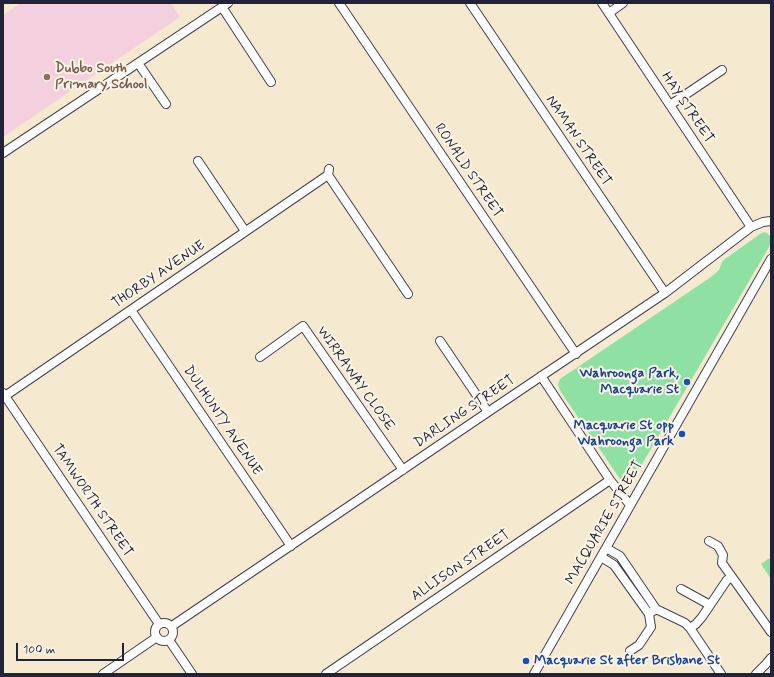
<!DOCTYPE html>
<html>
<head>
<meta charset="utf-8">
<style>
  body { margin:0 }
  #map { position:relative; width:774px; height:677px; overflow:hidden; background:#f5e9d0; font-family:Mynerve,sans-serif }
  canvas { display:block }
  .frame { position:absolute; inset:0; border:4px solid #22223b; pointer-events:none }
  .scale { position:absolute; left:16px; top:643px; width:108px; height:18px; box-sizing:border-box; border:2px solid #22223b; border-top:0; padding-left:5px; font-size:12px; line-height:14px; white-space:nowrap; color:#22223b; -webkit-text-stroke:3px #fcf5e5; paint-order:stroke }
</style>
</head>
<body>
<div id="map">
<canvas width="774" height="677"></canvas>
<div class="frame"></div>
<div class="scale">100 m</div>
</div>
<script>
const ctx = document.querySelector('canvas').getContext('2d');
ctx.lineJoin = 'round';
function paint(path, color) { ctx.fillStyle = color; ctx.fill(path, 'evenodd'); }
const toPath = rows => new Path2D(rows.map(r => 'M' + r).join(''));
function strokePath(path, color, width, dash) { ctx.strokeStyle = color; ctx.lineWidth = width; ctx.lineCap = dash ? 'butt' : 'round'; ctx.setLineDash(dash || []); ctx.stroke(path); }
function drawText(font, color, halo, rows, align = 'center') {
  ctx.font = font + ' Mynerve,sans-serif'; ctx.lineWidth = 4; ctx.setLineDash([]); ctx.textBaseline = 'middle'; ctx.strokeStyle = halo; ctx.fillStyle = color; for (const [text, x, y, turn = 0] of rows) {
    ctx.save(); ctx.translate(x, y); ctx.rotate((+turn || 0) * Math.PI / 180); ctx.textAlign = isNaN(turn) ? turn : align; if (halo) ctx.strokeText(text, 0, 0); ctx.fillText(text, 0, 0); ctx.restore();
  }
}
paint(toPath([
  [21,3,171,3,180,17,3,137,3,15]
]), '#f4cfde');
paint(toPath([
  [764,232,767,233,771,237,771,243,769,247,631,483,630,484,625,483,620,479,561,392,558,385,560,379,711,277,719,270,722,262,725,259,760,234],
  [771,557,771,579,761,564]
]), '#8ee1a2');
const minor = toPath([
  [339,3,576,354],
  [470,3,665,293],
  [602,3,751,227],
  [222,7,271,82],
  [609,13,623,3],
  [138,63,166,104],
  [670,105,722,70],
  [3,153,228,3],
  [198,161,245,231],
  [329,169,328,175,408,294],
  [131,310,291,546],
  [440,341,488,412],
  [260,357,303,326,403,470],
  [541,376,610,480,630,505],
  [3,393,159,624],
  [5,396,328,175],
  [709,541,718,546,723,555,722,563,732,577],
  [606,548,620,556,656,609],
  [601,557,614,565,649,614],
  [681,589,710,605],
  '155 632a9 9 0 1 1 18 0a9 9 0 1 1-18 0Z',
  [172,626,488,412,665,293,751,227,763,222,771,221],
  [690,628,696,624,702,617,727,580,732,577,771,632],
  [169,640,192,674],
  [630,651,639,645,651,627,649,614,656,609,685,623,690,628,721,674],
  [103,674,157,637],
  [326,674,610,480],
  [534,674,771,259],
  [756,674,766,664,771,658]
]);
strokePath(minor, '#424051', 10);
strokePath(minor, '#fff', 8);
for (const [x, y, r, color] of [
  [47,77,4,"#8d6e63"],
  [687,382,4,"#1a4fb4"],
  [682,434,4,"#1a4fb4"],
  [526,661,4,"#1a4fb4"]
]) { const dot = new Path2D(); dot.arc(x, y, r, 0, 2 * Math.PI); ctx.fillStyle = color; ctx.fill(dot); strokePath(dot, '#fcf5e5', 1.5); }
drawText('bold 14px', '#785e54', '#fcf5e5', [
  ["Dubbo South",55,69],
  ["Primary School",55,85]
], 'left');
drawText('14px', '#22223b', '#fcf5e5', [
  ["HAY STREET",687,108,56],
  ["NAMAN STREET",578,141,56],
  ["RONALD STREET",468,171,56],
  ["THORBY AVENUE",159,275,-34],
  ["WIRRAWAY CLOSE",355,379,55],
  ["DARLING STREET",465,412,-34],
  ["DULHUNTY AVENUE",222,421,56],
  ["TAMWORTH STREET",92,501,56],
  ["MACQUARIE STREET",605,523,-60],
  ["ALLISON STREET",461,566,-34]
]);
drawText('bold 14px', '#164399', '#fcf5e5', [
  ["Wahroonga Park,",679,374],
  ["Macquarie St",679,390],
  ["Macquarie St opp",674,426],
  ["Wahroonga Park",674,442],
  ["Macquarie St after Brisbane St",534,661,"left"]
], 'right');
</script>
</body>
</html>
